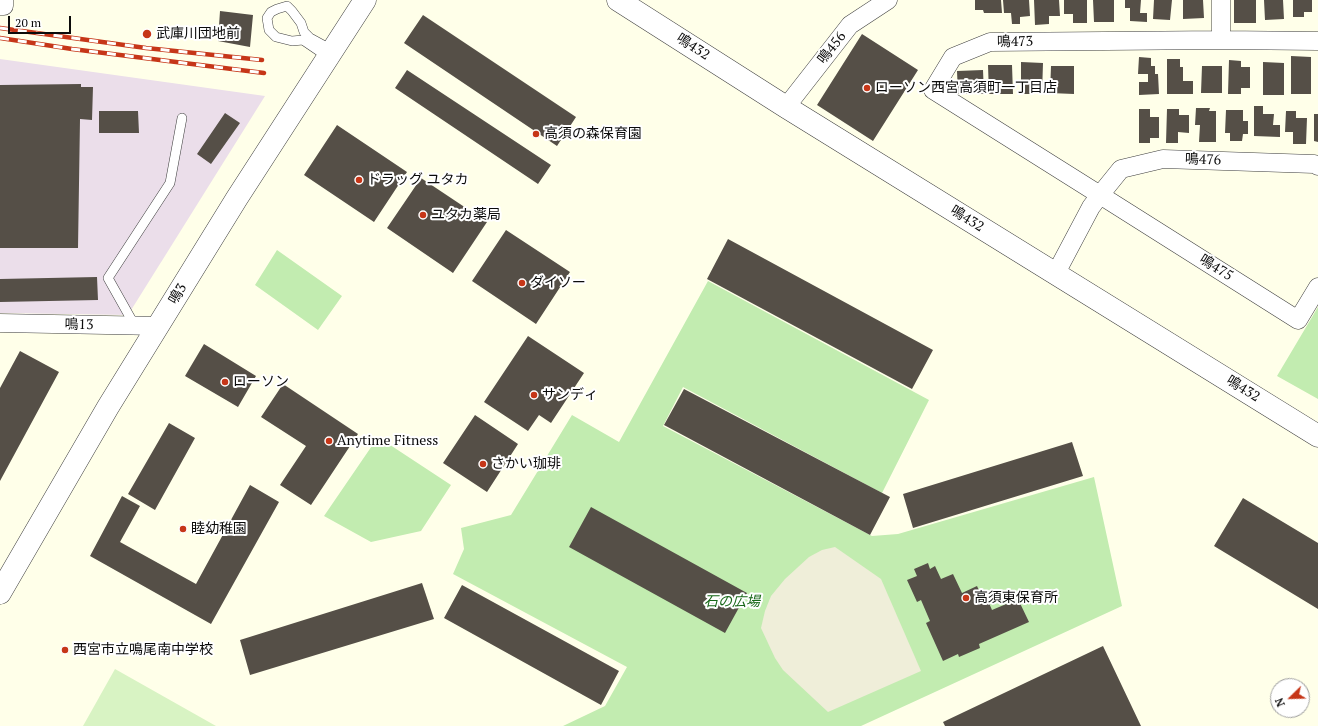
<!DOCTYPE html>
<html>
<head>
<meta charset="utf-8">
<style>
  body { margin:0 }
  #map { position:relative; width:1318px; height:726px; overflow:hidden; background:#ffffe9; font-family:"PT Serif",serif }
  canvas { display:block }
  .north { position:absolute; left:1270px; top:678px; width:40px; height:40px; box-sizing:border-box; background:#fff; border:1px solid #9d9d9d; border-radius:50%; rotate:247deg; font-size:11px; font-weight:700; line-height:16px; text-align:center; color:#0b0b0b }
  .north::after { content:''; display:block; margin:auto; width:14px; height:18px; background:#c63618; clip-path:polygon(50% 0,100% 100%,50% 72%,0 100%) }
  .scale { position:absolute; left:8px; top:16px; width:63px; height:18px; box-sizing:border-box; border:2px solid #0b0b0b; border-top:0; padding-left:5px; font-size:12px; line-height:14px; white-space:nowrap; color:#0b0b0b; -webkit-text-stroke:3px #fff; paint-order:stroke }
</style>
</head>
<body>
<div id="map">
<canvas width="1318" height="726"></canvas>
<div class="north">N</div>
<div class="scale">20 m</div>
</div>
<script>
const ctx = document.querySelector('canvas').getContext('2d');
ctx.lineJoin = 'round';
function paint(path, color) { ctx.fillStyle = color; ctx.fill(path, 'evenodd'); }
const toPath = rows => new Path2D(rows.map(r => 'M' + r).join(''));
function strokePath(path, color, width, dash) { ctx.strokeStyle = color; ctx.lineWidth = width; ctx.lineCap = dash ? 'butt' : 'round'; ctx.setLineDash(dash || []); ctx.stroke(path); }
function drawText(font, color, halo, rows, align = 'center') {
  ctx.font = font + ' "PT Serif","Noto Sans JP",serif'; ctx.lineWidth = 4; ctx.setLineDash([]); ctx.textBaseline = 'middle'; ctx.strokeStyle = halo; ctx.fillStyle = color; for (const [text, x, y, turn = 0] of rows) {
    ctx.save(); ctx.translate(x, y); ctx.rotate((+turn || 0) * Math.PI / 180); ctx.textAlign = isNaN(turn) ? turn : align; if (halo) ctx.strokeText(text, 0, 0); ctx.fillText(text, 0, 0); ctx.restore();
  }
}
paint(toPath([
  [0,59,265,96,128,315,0,313]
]), '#ebdeea');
paint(toPath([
  [277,250,342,296,318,330,255,285],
  [708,281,929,400,882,493,683,387,663,426,872,536,898,534,1094,477,1122,606,861,726,563,726,605,706,627,667,453,574,464,549,461,528,511,515,572,415,619,442],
  [1318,307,1318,399,1277,376],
  [378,437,451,485,421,531,371,542,324,516]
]), '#c2ecb0');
paint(toPath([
  [115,669,216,726,83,726]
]), '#d8f3c3');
paint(toPath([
  [835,547,881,579,921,671,828,712,783,670,775,658,761,628,765,611,771,596,785,579,809,557,822,550]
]), '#efeed9');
paint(toPath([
  [975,0,1001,0,1002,13,984,13,983,10,975,10],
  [1003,0,1029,0,1030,16,1020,17,1020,24,1012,24,1011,13,1004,13],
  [1034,0,1059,0,1060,16,1049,16,1049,24,1035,25],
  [1064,0,1087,0,1087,23,1073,23,1073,14,1064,14],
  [1093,0,1114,0,1114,22,1094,22],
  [1125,0,1141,0,1140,13,1147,13,1147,22,1130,21,1130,8,1125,8],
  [1154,0,1172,0,1170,20,1153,19],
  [1183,0,1203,0,1204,18,1183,19],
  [1234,0,1256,0,1256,23,1234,23],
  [1264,0,1283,0,1284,19,1265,20],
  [1293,0,1312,0,1312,12,1304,12,1304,17,1293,17],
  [220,11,253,15,250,47,218,41],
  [423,15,576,117,557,146,404,43],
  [862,34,918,70,873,141,817,105],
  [1291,56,1311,57,1311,94,1291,94],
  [1139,57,1151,58,1151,66,1155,66,1155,74,1158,74,1159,94,1139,95,1139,82,1148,82,1148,74,1138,74],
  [1167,59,1180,59,1180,67,1183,67,1183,81,1193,81,1193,94,1167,94],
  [1229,60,1241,61,1241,67,1250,67,1250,88,1241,88,1241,94,1228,94],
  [1021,62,1043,63,1042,94,1021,94],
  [1263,62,1284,63,1284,95,1263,95],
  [988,65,1012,65,1013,94,989,94],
  [1051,66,1074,66,1074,94,1050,93],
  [1202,66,1222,66,1222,93,1201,93],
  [407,70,551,165,538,184,395,88],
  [983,70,984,94,958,94,957,71],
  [81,84,81,87,93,87,92,120,80,119,78,248,0,248,0,85],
  [1254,106,1263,106,1263,114,1274,114,1273,125,1280,125,1280,137,1254,136],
  [1196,108,1210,108,1209,111,1216,111,1216,142,1199,142,1200,125,1195,125],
  [1139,109,1150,109,1150,117,1159,117,1159,138,1150,138,1150,143,1139,143],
  [1167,109,1179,109,1179,115,1189,115,1189,133,1178,132,1178,143,1166,143],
  [1226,110,1243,110,1243,121,1248,121,1248,134,1243,134,1242,141,1230,141,1230,133,1225,133],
  [99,111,138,111,139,133,99,133],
  [1286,111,1296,111,1296,118,1307,118,1306,144,1293,144,1293,132,1285,132],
  [225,113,240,123,211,164,197,154],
  [1314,114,1318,114,1318,142,1314,141],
  [337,125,407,172,374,222,304,175],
  [421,178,487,222,453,273,387,228],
  [506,230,570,272,536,324,472,281],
  [728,239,933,350,912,389,707,279],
  [97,277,98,300,0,302,0,279],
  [528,336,584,373,551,423,539,415,528,431,484,402],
  [204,344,256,376,238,407,185,376],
  [20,351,59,372,0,481,0,388],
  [283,384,358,434,311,505,280,485,306,446,261,417],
  [684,389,890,497,870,535,664,425],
  [475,415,518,444,487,492,443,463],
  [169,423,195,438,155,510,128,494],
  [1072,442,1083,476,913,528,903,494],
  [250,485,279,502,211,624,90,556,122,496,140,506,120,542,196,584],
  [1243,498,1318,543,1318,609,1214,546],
  [591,507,747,593,725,633,569,547],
  [928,563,930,569,935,566,941,579,953,574,962,593,977,586,982,597,986,596,992,610,1018,599,1029,622,979,644,980,648,959,657,958,654,943,661,926,623,930,621,921,600,917,602,907,580,917,576,914,569],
  [422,583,434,619,250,675,240,640],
  [462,585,619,671,601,705,444,618],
  [1103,646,1141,726,945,726,943,722]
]), '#554f47');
const service = toPath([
  [328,57,303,40,292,41,276,37,269,30,267,18,271,12,277,9,287,6,292,11,301,23,304,32,310,38,332,50],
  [135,326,108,278,170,183,182,118]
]);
const minor = toPath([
  [0,6,4,6,4,0],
  [1221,40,1318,41],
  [786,107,850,25,888,0],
  [1318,166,1314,164,1163,159,1121,169,1100,195,1298,320,1318,287],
  [1056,273,1091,207,1100,195,933,90,953,57,990,42,1221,40,1221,0],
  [0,323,159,326]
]);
const tertiary = toPath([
  [618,0,786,107,1318,436],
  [0,593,108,407,237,198,365,0]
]);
strokePath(service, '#3e3e3e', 10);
strokePath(minor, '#3e3e3e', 19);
strokePath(tertiary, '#3e3e3e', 23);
strokePath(service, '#fff', 9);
strokePath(minor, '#fff', 18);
strokePath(tertiary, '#fff', 22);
const rail = toPath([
  [0,28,146,48,262,60],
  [0,38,72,49,264,73]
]);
strokePath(rail, '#c63618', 4.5);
strokePath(rail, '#fff', 3, [9]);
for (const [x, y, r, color] of [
  [147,34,5,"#c63618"],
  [867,88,4,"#c63618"],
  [536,134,4,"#c63618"],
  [359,180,4,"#c63618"],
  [423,215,4,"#c63618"],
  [522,283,4,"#c63618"],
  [225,382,4,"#c63618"],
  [534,395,4,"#c63618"],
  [329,441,4,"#c63618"],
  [483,464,4,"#c63618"],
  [183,529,4,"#c63618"],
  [966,598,4,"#c63618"],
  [65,650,4,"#c63618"]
]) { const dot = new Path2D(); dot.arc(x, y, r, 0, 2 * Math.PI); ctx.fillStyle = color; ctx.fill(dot); strokePath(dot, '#fff', 1.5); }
drawText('14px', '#0b0b0b', '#fff', [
  ["武庫川団地前",156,34],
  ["ローソン西宮高須町一丁目店",875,88],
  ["高須の森保育園",544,134],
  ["ドラッグ ユタカ",367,180],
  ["ユタカ薬局",431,215],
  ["ダイソー",530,283],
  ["ローソン",233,382],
  ["サンディ",542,395],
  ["Anytime Fitness",337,441],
  ["さかい珈琲",491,464],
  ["睦幼稚園",191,529],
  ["高須東保育所",974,598],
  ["西宮市立鳴尾南中学校",73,650]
], 'left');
drawText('14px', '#0b0b0b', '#fff', [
  ["鳴473",1015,42,-1],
  ["鳴432",693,47,33],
  ["鳴456",832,48,-52],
  ["鳴476",1203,160,2],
  ["鳴432",967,219,32],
  ["鳴475",1216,268,32],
  ["鳴3",178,294,-59],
  ["鳴13",79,325,1],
  ["鳴432",1243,389,32]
]);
drawText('italic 14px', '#176718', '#fff', [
  ["石の広場",732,602]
]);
</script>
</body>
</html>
